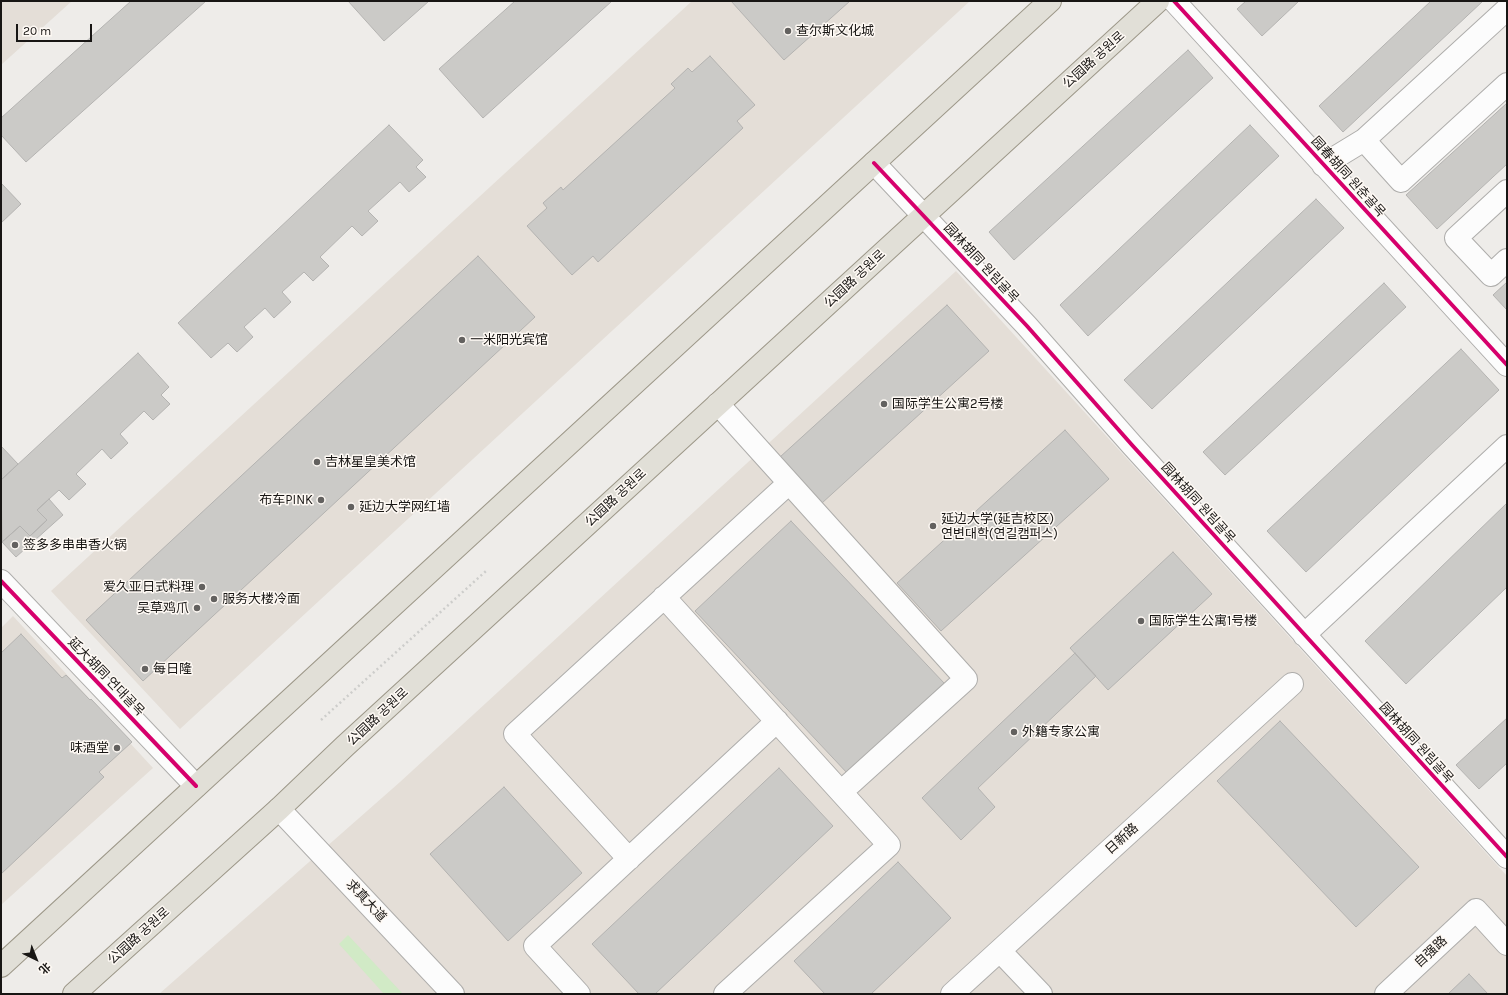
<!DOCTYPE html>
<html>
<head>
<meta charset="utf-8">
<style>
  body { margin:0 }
  #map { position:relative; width:1508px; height:995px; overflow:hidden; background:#eeece9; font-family:Karla,"Noto Sans SC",sans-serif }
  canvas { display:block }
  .frame { position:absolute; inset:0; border:2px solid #181614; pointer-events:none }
  .north { position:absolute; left:16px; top:939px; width:40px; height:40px; -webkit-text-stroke:3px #fef9f4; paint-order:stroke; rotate:137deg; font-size:11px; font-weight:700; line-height:16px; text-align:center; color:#181614 }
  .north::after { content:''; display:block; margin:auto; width:14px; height:18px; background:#181614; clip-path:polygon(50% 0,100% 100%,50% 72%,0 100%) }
  .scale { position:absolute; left:16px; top:24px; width:76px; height:18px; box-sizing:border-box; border:2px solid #181614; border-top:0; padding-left:5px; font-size:12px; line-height:14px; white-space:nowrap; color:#181614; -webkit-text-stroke:3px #fef9f4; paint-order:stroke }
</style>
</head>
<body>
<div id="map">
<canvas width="1508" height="995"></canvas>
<div class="frame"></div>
<div class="north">北</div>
<div class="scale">20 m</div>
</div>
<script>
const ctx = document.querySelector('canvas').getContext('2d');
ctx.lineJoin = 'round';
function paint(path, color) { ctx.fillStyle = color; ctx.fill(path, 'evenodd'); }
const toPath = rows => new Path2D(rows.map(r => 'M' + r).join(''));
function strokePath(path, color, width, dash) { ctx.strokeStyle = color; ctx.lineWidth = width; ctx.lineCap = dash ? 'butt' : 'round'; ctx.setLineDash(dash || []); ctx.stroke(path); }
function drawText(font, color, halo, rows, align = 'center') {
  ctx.font = font + ' Karla,"Noto Sans SC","Noto Sans KR",sans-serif'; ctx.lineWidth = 3; ctx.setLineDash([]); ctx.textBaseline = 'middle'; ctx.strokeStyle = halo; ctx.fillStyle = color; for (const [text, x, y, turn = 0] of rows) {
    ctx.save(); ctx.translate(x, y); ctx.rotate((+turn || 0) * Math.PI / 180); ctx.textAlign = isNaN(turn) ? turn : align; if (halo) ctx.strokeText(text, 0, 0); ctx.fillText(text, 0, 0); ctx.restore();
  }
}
paint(toPath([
  [1,1,72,1,1,65],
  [692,1,970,1,180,729,51,591],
  [956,271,1507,876,1507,994,159,994,400,782],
  [13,616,153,768,1,905,1,628]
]), '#e4ded7');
paint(toPath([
  [348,935,403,994,384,994,339,944]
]), '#d1eac6');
const building = toPath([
  [131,1,206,1,26,162,1,135,1,118,131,1],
  [348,1,429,1,384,41,348,1],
  [515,1,612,1,483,118,439,69,515,1],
  [731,1,850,1,784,60,731,1],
  [1246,1,1299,1,1262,36,1237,9,1246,1],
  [1431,1,1483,1,1343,132,1319,106,1431,1],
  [1188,50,1213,78,1014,260,989,232,1188,50],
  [710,56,755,105,737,121,743,128,598,262,593,256,572,275,527,226,547,208,543,203,561,187,563,190,675,88,671,84,688,68,692,72,710,56],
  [1507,103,1507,164,1437,229,1406,195,1507,103],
  [389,125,423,160,416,167,426,177,409,192,400,182,368,211,378,221,362,236,352,226,320,257,329,266,313,281,304,272,282,292,291,302,274,318,265,308,244,327,253,337,237,352,228,343,211,358,178,323,389,125],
  [1250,125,1279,156,1088,336,1060,305,1250,125],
  [1,183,21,204,1,223,1,183],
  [1316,199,1344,228,1152,409,1124,380,1316,199],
  [478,256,535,317,143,681,86,620,478,256],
  [1507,282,1507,310,1493,295,1507,282],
  [1384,283,1406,307,1225,475,1203,452,1384,283],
  [947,305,989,351,822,503,780,457,947,305],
  [1461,349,1499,390,1306,572,1267,531,1461,349],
  [138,353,169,387,161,395,170,404,153,420,144,411,120,434,128,443,111,459,102,449,76,474,86,484,69,500,59,490,37,510,47,520,30,536,20,526,2,542,1,480,138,353],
  [1065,430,1109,479,941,631,897,583,1065,430],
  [1,446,18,464,1,480,1,446],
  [49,499,63,515,16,557,2,542,20,526,30,536,47,520,37,510,49,499],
  [1507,503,1507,587,1406,684,1365,641,1507,503],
  [791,521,944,683,848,774,695,611,791,521],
  [1173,552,1212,594,1108,690,1070,648,1173,552],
  [21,634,62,678,66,675,90,700,91,699,132,742,99,772,104,777,1,874,1,653,21,634],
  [1075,653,1096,676,978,788,995,807,961,840,922,798,1075,653],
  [1507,718,1507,763,1479,789,1456,765,1507,718],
  [1280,721,1419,867,1356,927,1217,781,1280,721],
  [779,768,833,826,655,994,639,994,592,944,779,768],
  [504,787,582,873,508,941,430,854,504,787],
  [898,862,951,918,871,994,825,994,794,961,898,862],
  [1469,974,1488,994,1448,994,1469,974]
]);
paint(building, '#cbcac7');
strokePath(building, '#b4b3b1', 1);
const minor = toPath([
  [1174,1,1507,365],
  [1364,140,1401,181,1507,84],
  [874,163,1027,326,1132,445,1507,857],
  [1323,165,1364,140,1507,9],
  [1507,191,1456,238,1491,275,1507,260],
  [718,404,966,679,841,792],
  [1,581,196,786],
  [664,597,889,845,725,994],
  [1304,635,1507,446],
  [279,809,453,994],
  [629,859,515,734,789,483],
  [1000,951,1041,994],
  [579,994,535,946,777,721],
  [952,994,1292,684],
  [1386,994,1476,910,1507,944]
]);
const major = toPath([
  [1,966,1050,1],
  [74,994,279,809,345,746,1158,1]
]);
strokePath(minor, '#aeadab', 24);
strokePath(major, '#9c9788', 24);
strokePath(toPath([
  [321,720,486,571]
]), '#cdcdcb', 2.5, [2, 3]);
strokePath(minor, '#fcfcfc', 22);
strokePath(major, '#e1dfd7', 22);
strokePath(toPath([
  [1174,1,1507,365],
  [874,163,1027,326,1132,445,1507,857],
  [1,581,196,786]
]), '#d6006c', 4);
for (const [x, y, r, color] of [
  [788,31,4,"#63615f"],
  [462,340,4,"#63615f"],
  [884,404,4,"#63615f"],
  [317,462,4,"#63615f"],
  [321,500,4,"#63615f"],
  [351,507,4,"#63615f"],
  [933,526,4,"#63615f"],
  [15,545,4,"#63615f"],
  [202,587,4,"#63615f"],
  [214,599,4,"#63615f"],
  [197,608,4,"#63615f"],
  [1141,621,4,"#63615f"],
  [145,669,4,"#63615f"],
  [1014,732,4,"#63615f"],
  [117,748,4,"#63615f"]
]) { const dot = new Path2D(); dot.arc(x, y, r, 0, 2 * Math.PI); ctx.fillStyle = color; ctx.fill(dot); strokePath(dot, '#fef9f4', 1.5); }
drawText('13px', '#181614', '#fef9f4', [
  ["查尔斯文化城",796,31],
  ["一米阳光宾馆",470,340],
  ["国际学生公寓2号楼",892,404],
  ["吉林星皇美术馆",325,462],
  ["布车PINK",313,500,"right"],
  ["延边大学网红墙",359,507],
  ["延边大学(延吉校区)",941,519],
  ["연변대학(연길캠퍼스)",941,534],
  ["签多多串串香火锅",23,545],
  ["爱久亚日式料理",194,587,"right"],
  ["服务大楼冷面",222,599],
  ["吴草鸡爪",189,608,"right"],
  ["国际学生公寓1号楼",1149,621],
  ["每日隆",153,669],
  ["外籍专家公寓",1022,732],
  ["味酒堂",109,748,"right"]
], 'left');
drawText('13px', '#181614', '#fef9f4', [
  ["公园路 공원로",1094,60,-42],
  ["园春胡同 원춘골목",1348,177,48],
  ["园林胡同 원림골목",981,263,47],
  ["公园路 공원로",855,279,-43],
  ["公园路 공원로",616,498,-43],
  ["园林胡同 원림골목",1198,503,48],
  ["延大胡同 연대골목",106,677,46],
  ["公园路 공원로",378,717,-43],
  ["园林胡同 원림골목",1416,743,48],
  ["日新路",1122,839,-42],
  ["求真大道",366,901,47],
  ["公园路 공원로",139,936,-42],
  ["自强路",1431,952,-43]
]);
</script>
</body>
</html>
